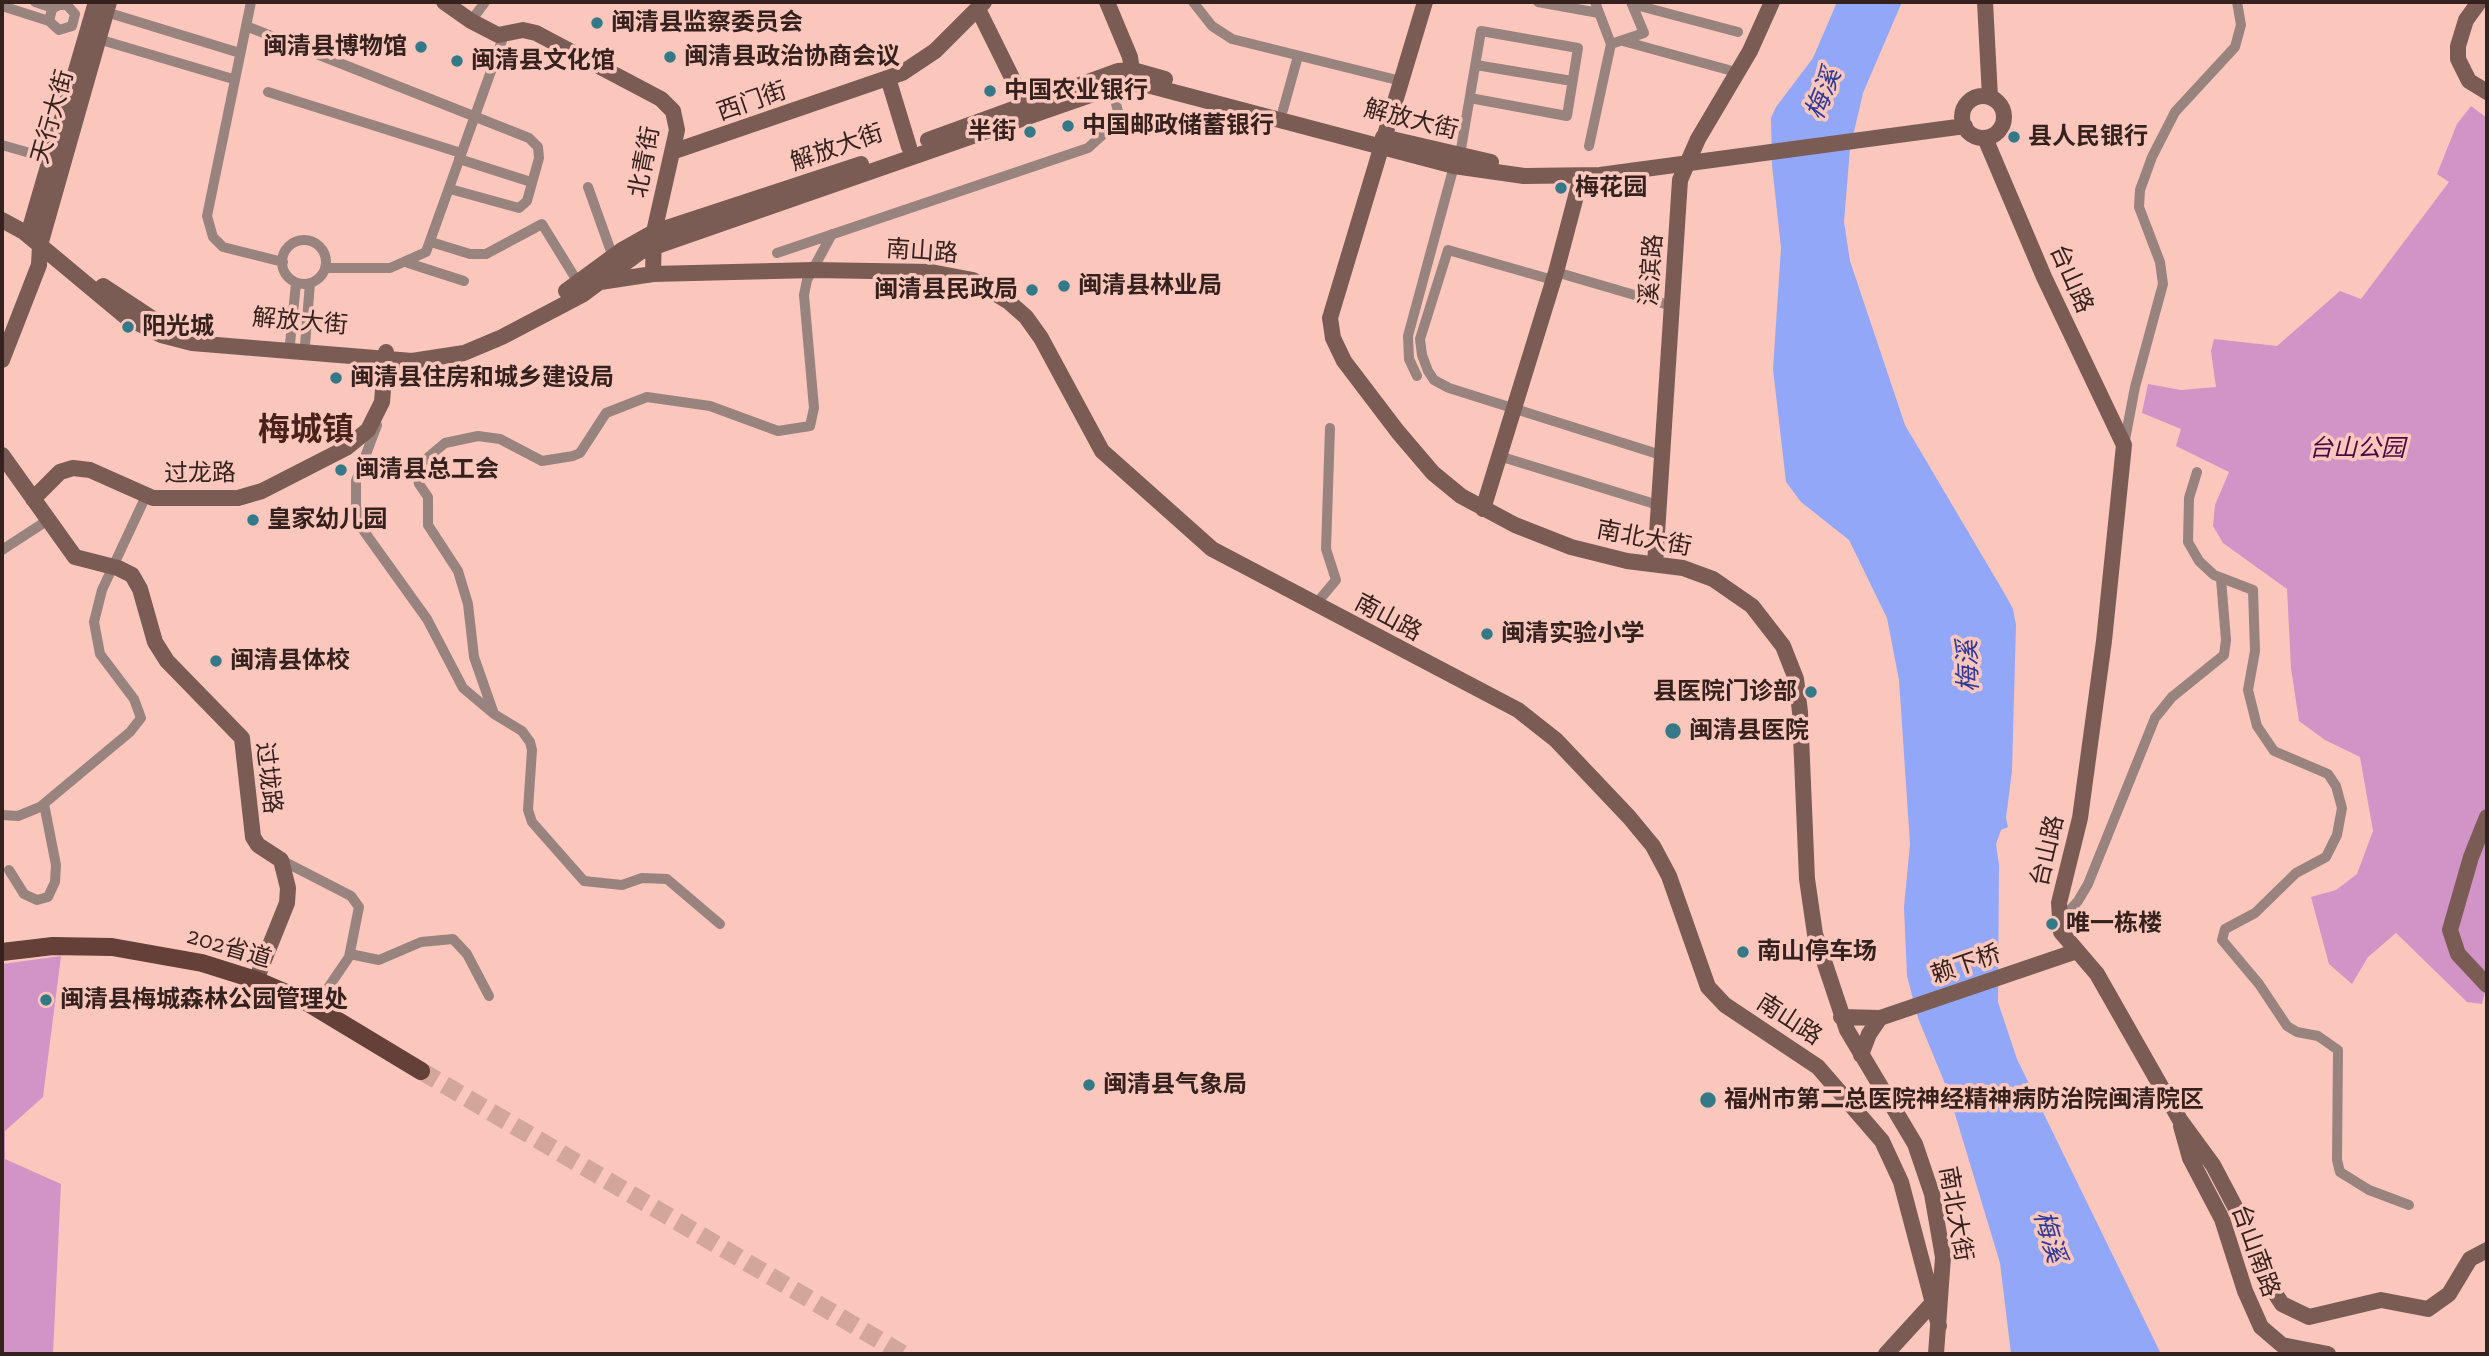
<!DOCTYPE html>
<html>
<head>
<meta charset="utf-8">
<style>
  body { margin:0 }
  #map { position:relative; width:2489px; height:1356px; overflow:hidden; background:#fbc7bc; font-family:"Zilla Slab",serif }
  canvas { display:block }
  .frame { position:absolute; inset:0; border:4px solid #35211d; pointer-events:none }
</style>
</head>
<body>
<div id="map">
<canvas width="2489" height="1356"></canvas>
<div class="frame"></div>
</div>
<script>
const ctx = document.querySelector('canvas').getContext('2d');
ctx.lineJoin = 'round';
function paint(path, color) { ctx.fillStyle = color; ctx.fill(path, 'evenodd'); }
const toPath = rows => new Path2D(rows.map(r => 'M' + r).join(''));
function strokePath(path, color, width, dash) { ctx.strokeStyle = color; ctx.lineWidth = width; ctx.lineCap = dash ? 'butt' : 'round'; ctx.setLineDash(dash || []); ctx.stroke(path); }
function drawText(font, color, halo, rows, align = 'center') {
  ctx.font = font + ' "Zilla Slab","Noto Sans SC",serif'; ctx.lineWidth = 7; ctx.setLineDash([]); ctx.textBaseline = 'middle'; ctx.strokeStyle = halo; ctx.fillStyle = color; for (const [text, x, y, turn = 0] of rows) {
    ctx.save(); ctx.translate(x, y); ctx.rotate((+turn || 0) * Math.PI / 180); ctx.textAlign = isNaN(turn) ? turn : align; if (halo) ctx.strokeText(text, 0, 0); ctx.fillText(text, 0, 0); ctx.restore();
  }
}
paint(toPath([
  [2471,106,2487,118,2487,984,2482,1004,2467,1002,2396,933,2368,957,2352,984,2329,964,2311,897,2336,890,2357,874,2373,831,2360,757,2325,740,2299,721,2291,668,2287,589,2223,543,2213,526,2215,505,2229,472,2176,446,2181,429,2142,413,2148,384,2181,390,2216,387,2211,351,2214,339,2277,346,2340,291,2361,299,2449,182,2437,174,2457,124],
  [61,956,43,1097,5,1131,5,1159,61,1184,53,1354,2,1354,2,964]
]), '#d293c7');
paint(toPath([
  [1837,2,1902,2,1863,93,1850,149,1844,222,1850,261,1905,425,2006,596,2013,609,2016,625,2012,771,2006,818,2008,827,2001,830,1996,844,1999,865,1998,1002,2017,1059,2161,1354,2011,1354,2000,1263,1948,1091,1918,1018,1907,976,1904,907,1910,844,1899,680,1887,618,1849,540,1801,502,1786,482,1773,369,1781,248,1772,165,1771,118,1776,107,1813,58]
]), '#93a7f9');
strokePath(toPath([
  [421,1071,903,1354]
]), '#d3a69c', 18, [18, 9]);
strokePath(toPath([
  [35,2,53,8],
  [251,2,207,216,213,237,223,247,283,262],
  [1193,2,1212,26,1232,39,1401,81],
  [1538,2,1599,13],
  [1595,2,1611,44],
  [1632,4,1738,32],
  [2,6,49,21,59,30,72,26,75,14,67,5,59,5,52,9,49,21],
  [106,12,240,53],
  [471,21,485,2],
  [246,26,529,138,538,147,539,158,527,201,519,208,450,189],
  [98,39,233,79],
  [1623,41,1736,72],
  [1476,65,1572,81],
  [268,92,461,153],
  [1283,110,1298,56],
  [2,145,51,159],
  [1589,146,1611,44,1644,33,1631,2],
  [1460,155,1481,31,1578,48,1567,116,1470,98],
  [459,159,531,182],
  [588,187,613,257],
  '282 262a22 22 0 1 1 44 0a22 22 0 1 1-44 0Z',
  [431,242,470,254,486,254,542,224,579,284],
  [777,253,1088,148,1120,119,1114,96],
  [408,263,464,281],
  [326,268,390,268,426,252,504,35],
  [1556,272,1672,306],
  [1553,280,1448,250,1420,339,1422,355,1428,371,1434,380,1449,388,1661,455],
  [290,344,296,283],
  [305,345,310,283],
  [1417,376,1409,359,1408,336,1454,166],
  [377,425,356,481,356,506,361,527,427,619,463,688,494,714,522,731,530,742,532,750,528,810,532,822,584,881,622,885,642,878,667,879,720,924],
  [2124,445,2135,387,2163,284,2160,262,2139,207,2140,190,2152,157,2175,112,2235,47,2241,25,2237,2],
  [1499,456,1658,505],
  [2197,472,2189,498,2188,542,2199,561,2214,575,2253,590,2255,651,2248,690,2257,726,2274,751,2328,774,2336,786,2342,808,2337,835,2326,857,2296,873,2255,913,2225,929,2222,940,2259,984,2287,1026,2297,1032,2318,1036,2338,1050,2337,1160,2340,1172,2369,1190,2409,1205],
  [2,550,48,520],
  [1315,605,1336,580,1326,549,1330,428],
  [494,714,474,657,468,604,458,571,428,525,428,497,419,484,417,474,420,464,445,443,478,436,500,439,542,461,573,456,580,453,606,413,647,397,710,406,778,431,810,426,814,408,804,295,807,280,832,234],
  [2,815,18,816,40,807,130,732,141,718,134,699,100,654,94,622,102,590,146,496],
  [281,860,351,896,359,907,349,957,315,1007],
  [9,870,24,894,37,900,48,897,55,882,56,865,44,804],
  [2058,923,2078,901,2088,884,2155,718,2172,697,2224,655,2226,640,2221,579],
  [350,954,379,960,421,942,453,939,467,954,489,996]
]), '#99837e', 10);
strokePath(toPath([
  [444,2,471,21,498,35,523,30,536,33,661,99,673,111,677,130,654,232,653,274],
  [1107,2,1130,57,1133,78],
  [1425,2,1333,308,1330,318,1333,338,1344,361,1398,432,1433,473,1461,496,1515,525,1571,547,1627,561,1683,568,1713,579,1752,606,1783,646,1796,679,1800,712,1807,879,1815,934,1847,1030,1915,1144,1932,1194,1943,1257,1936,1354],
  [1985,2,1990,97],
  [2479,2,2466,20,2458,46,2458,59,2469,81,2487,92],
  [978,9,1025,104],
  [888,78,909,147],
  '1962 117a21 21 0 1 1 42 0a21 21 0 1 1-42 0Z',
  [1383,137,1491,162],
  [1985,138,2044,277,2124,445,2104,641,2080,818,2059,903,2061,932,2097,974,2180,1120,2213,1165,2251,1237,2267,1281,2282,1304,2309,1317,2381,1300,2428,1309,2449,1294,2470,1259,2487,1250],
  [928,140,1118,71,1133,70,1165,79],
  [672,152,902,73,935,51,984,2],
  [2,220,24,232,126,317,161,335,192,343,412,361,464,353,502,337,582,295,640,252,1125,83,1147,85,1454,166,1524,176,1600,175,1965,126],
  [28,235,96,2],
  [600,282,653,274,814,270,931,272,973,280,1009,302,1026,317,1041,338,1102,451,1212,549,1518,710,1556,740,1629,817,1653,846,1669,876,1708,987,1725,1005,1818,1067,1882,1141,1901,1182,1939,1326],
  [103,286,153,319,194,333],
  [566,291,622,250,654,232,861,164],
  [2,360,39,265,40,245,109,2],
  [2,455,75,557,118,568,132,575,140,589,155,642,167,661,242,738,253,837,258,845,281,860,288,888,287,903,256,980],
  [33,499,60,472,73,468,90,470,153,498,238,498,262,491,346,448,368,430,382,402,386,352],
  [1483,509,1556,272,1581,177],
  [1655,564,1680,180,1698,139,1750,51,1772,2],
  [2487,817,2471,857,2450,930,2458,954,2487,985],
  [1841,1017,1880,1018],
  [1861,1055,1869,1034,1880,1018,2077,951],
  [2181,1126,2190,1158,2222,1219,2245,1291,2261,1327,2282,1345,2328,1354],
  [1886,1354,1938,1297]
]), '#7a5c55', 16);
strokePath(toPath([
  [2,952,53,946,112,947,202,963,256,980,305,1001,421,1071]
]), '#644038', 18);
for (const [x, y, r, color] of [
  [597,23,7,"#347987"],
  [421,47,7,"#347987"],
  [670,57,7,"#347987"],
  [457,61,7,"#347987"],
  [990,91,7,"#347987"],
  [1068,126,7,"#347987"],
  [1030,132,7,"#347987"],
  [2014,137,7,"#347987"],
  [1561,188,7,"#347987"],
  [1064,286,7,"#347987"],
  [1032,290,7,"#347987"],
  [128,327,7,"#347987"],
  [336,378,7,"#347987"],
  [341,470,7,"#347987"],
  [253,520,7,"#347987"],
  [1487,634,7,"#347987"],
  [216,661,7,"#347987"],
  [1811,692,7,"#347987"],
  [1673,731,9,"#347987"],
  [2052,924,7,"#347987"],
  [1743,952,7,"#347987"],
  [46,1000,7,"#347987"],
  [1089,1085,7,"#347987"],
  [1708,1100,9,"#347987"]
]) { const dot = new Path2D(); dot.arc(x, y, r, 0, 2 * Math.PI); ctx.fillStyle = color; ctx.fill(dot); strokePath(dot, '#fbc7bc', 2.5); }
drawText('bold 24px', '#35211d', '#fbc7bc', [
  ["闽清县监察委员会",611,23],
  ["闽清县博物馆",407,47,"right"],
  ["闽清县政治协商会议",684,57],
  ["闽清县文化馆",471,61],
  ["中国农业银行",1004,91],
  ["中国邮政储蓄银行",1082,126],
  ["半街",1016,132,"right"],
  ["县人民银行",2028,137],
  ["梅花园",1575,188],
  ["闽清县林业局",1078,286],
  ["闽清县民政局",1018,290,"right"],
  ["阳光城",142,327],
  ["闽清县住房和城乡建设局",350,378],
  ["闽清县总工会",355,470],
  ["皇家幼儿园",267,520],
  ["闽清实验小学",1501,634],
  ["闽清县体校",230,661],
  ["县医院门诊部",1797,692,"right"],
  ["闽清县医院",1689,731],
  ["唯一栋楼",2066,924],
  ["南山停车场",1757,952],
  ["闽清县梅城森林公园管理处",60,1000],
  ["闽清县气象局",1103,1085],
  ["福州市第二总医院神经精神病防治院闽清院区",1724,1100]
], 'left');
drawText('24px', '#35211d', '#fbc7bc', [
  ["西门街",752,102,-19],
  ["天行大街",53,117,-74],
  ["解放大街",1411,120,14],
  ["解放大街",837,148,-19],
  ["北青街",645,162,-79],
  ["南山路",922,252,4],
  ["溪滨路",1652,270,-86],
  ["台山路",2071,279,66],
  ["解放大街",300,322,5],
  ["过龙路",200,474,-1],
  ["南北大街",1644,539,11],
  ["南山路",1388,618,28],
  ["过垅路",268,778,83],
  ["台山路",2048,851,-77],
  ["202省道",229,948,17],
  ["赖下桥",1966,965,-19],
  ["南山路",1789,1020,33],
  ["南北大街",1955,1214,80],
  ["台山南路",2255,1251,70]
]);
drawText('italic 24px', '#4a0644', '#fbc7bc', [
  ["台山公园",2357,449]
]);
drawText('italic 26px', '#2f3996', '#fbc7bc', [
  ["梅溪",1824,94,-68],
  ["梅溪",1969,666,-92],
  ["梅溪",2049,1237,73]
]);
drawText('bold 32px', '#482119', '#fbc7bc', [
  ["梅城镇",306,431]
]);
</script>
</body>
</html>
